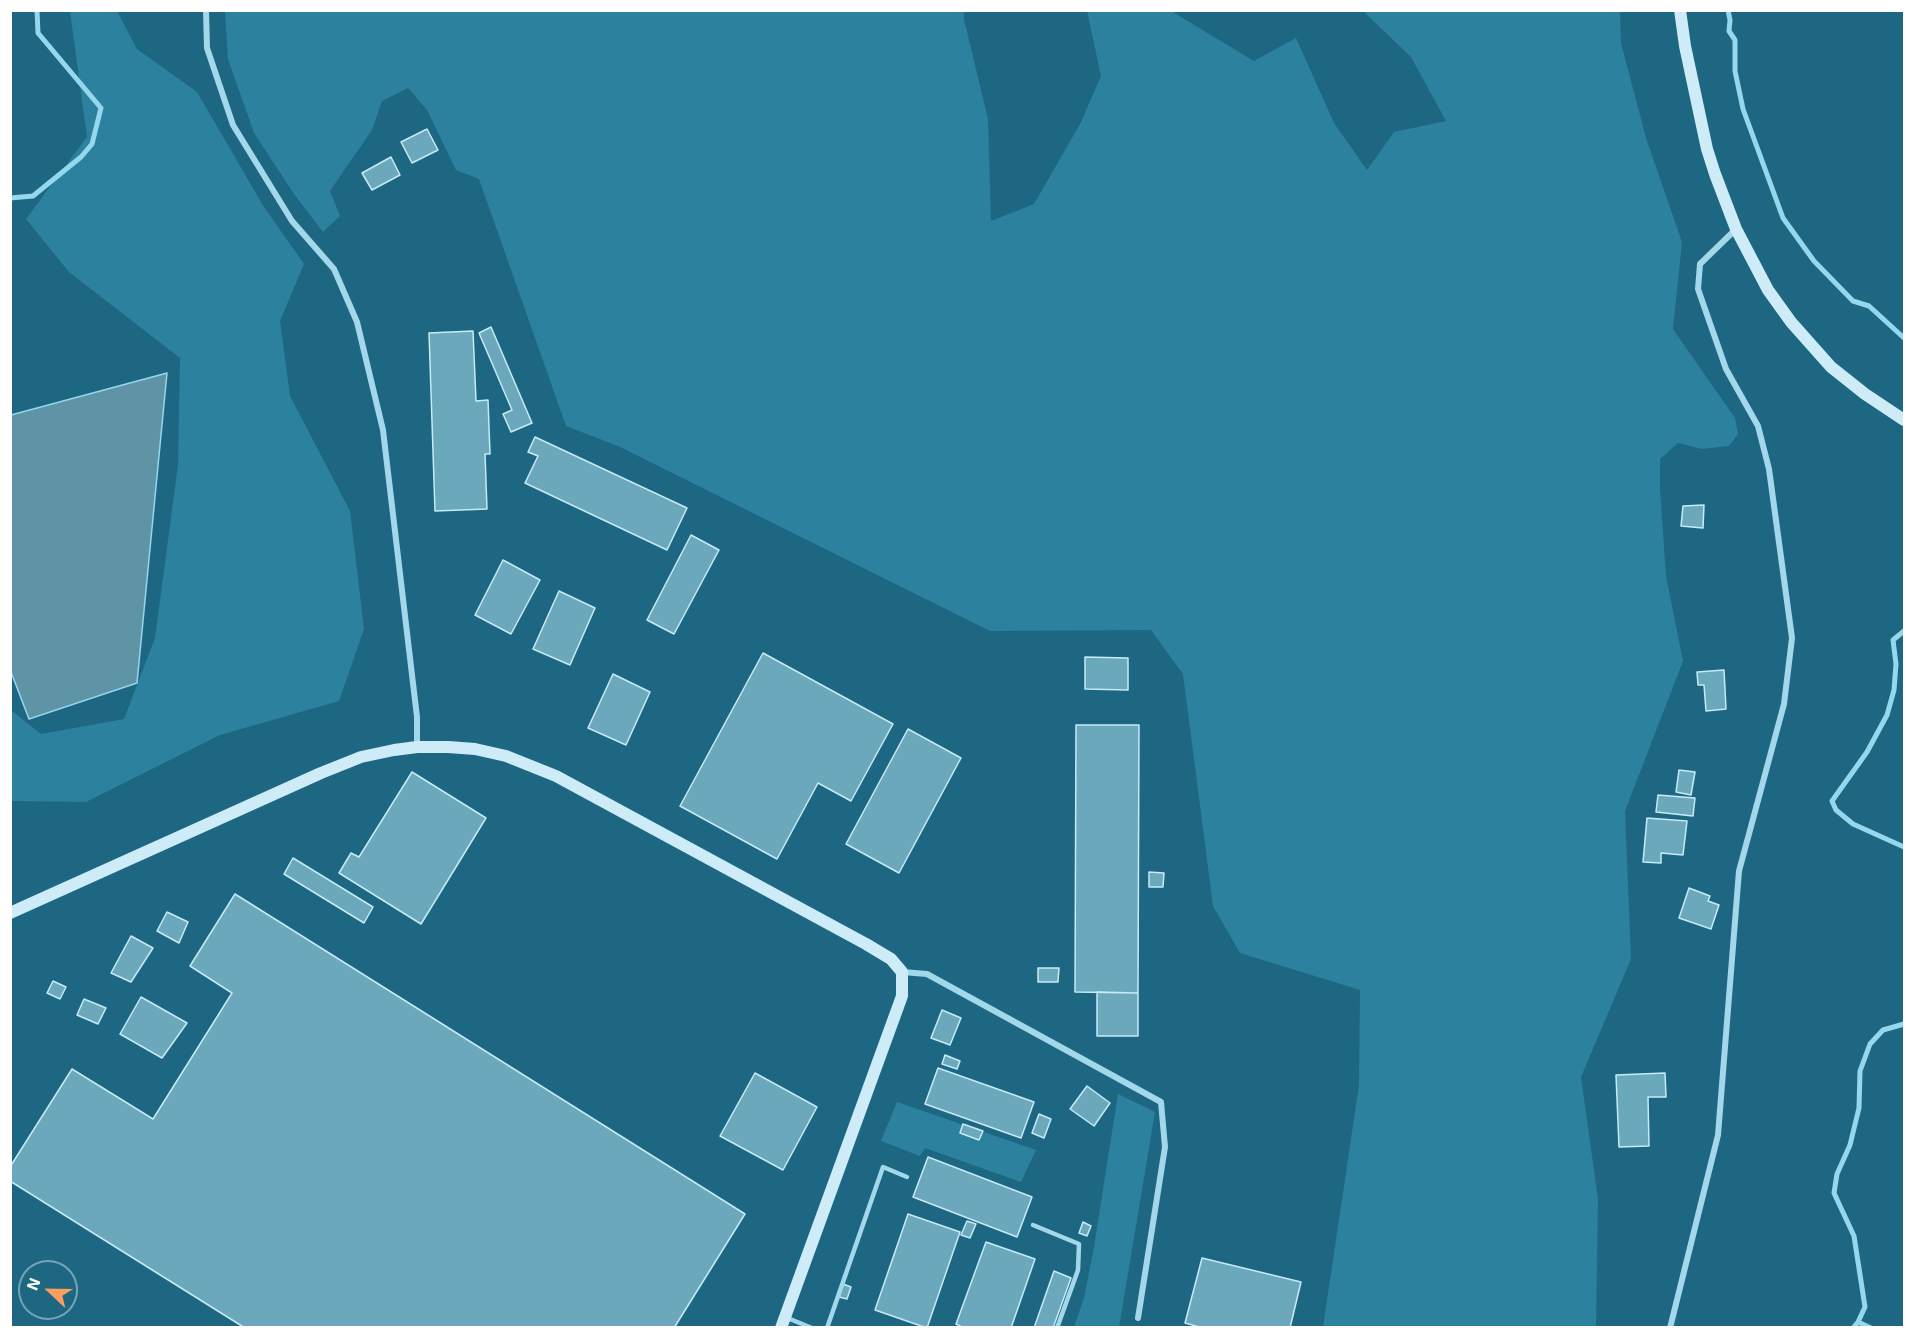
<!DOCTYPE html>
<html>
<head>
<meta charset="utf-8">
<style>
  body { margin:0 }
  #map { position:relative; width:1915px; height:1338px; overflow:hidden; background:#1d6782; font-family:"Exo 2",sans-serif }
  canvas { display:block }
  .frame { position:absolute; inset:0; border:12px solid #fff; pointer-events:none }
  .north { position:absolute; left:18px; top:1260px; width:60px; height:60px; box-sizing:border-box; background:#1d6782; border:2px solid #77a4b4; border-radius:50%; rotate:292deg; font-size:16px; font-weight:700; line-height:24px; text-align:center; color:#fff }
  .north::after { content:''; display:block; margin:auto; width:21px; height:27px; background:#fa9f60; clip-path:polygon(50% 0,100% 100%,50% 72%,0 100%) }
</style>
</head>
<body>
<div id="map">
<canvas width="1915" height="1338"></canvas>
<div class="frame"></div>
<div class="north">N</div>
</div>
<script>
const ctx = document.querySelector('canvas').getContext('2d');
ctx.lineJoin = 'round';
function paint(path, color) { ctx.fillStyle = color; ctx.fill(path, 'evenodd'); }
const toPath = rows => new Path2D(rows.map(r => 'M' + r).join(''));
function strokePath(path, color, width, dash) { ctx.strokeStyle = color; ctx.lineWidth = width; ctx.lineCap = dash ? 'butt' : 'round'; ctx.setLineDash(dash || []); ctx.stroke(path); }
paint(toPath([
  [227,10,964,11,964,19,988,119,991,221,1034,204,1080,124,1101,76,1087,11,1171,11,1254,61,1296,38,1334,123,1367,170,1394,132,1446,121,1411,57,1363,11,1620,11,1621,43,1646,138,1682,242,1673,329,1735,418,1738,434,1729,446,1702,449,1678,443,1660,459,1660,489,1666,576,1683,661,1625,811,1631,959,1581,1077,1598,1199,1596,1327,1323,1327,1359,1085,1360,990,1240,953,1213,906,1183,674,1151,630,990,631,618,446,566,426,479,179,456,170,427,110,408,88,382,101,372,130,330,191,340,216,323,232,294,194,254,133,228,59,225,12],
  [70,11,117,11,137,49,197,92,264,207,304,264,280,321,290,396,350,511,364,629,339,701,220,735,86,802,11,801,11,710,41,734,124,719,155,638,178,465,180,358,69,272,26,219,87,137],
  [1118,1094,1155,1112,1119,1327,1074,1327,1084,1298,1094,1247],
  [897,1102,1036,1150,1021,1182,925,1148,920,1156,881,1141]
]), '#2c819e');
const water = toPath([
  [167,373,137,683,29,719,11,672,11,415,167,373]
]);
paint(water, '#5e94a6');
strokePath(water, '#95d7ec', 1.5);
strokePath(toPath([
  [1728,10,1730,20,1729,31,1735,40,1735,71,1743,109,1783,218,1814,261,1853,301,1869,306,1904,338],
  [10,198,33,196,81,157,92,144,101,108,38,33,37,10],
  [1904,631,1893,640,1896,664,1894,690,1887,715,1867,752,1832,801,1836,810,1853,824,1904,847],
  [1858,1322,1871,1328],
  [1853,1328,1858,1322,1865,1307,1854,1236,1834,1193,1837,1174,1850,1145,1859,1108,1860,1071,1870,1044,1883,1030,1904,1024]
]), '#95d7ec', 5);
const building = toPath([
  [427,129,438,150,412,163,401,142,427,129],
  [391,157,400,175,372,190,362,173,391,157],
  [491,327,532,423,511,432,503,414,512,410,479,333,491,327],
  [473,331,476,401,488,400,490,454,485,454,487,509,435,511,429,333,473,331],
  [535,437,687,508,667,550,525,483,538,456,528,452,535,437],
  [1704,505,1703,528,1681,526,1683,506,1704,505],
  [691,535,719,550,674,634,647,620,691,535],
  [503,560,540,580,511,634,475,615,503,560],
  [559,591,595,608,570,665,533,649,559,591],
  [763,653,893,724,851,801,818,783,777,859,680,806,763,653],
  [1085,657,1128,658,1128,690,1085,689,1085,657],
  [1724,670,1726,709,1706,711,1704,685,1698,685,1697,672,1724,670],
  [613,674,650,692,626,745,588,728,613,674],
  [1076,725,1139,725,1138,993,1075,992,1076,725],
  [908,729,961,758,899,873,846,844,908,729],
  [1679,770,1695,772,1691,795,1676,792,1679,770],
  [412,772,486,818,421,924,339,873,351,853,359,857,412,772],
  [1658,795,1695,798,1693,816,1656,812,1658,795],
  [1647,818,1687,821,1683,855,1661,853,1661,863,1643,862,1647,818],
  [293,858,373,907,364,923,284,874,293,858],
  [1149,872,1164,873,1163,887,1149,887,1149,872],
  [1689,888,1710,896,1708,901,1719,905,1711,929,1679,918,1689,888],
  [235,894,745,1214,674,1328,245,1328,10,1181,10,1167,72,1069,153,1119,232,993,190,966,235,894],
  [167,912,188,922,179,943,157,931,167,912],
  [131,936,153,948,131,982,111,973,131,936],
  [1038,968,1059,968,1058,982,1038,982,1038,968],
  [53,981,66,987,60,999,47,993,53,981],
  [1097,992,1138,993,1138,1036,1097,1036,1097,992],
  [141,997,187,1023,162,1058,120,1034,141,997],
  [84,999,106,1008,98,1024,77,1015,84,999],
  [942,1010,961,1018,950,1045,931,1038,942,1010],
  [945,1055,960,1061,957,1069,942,1064,945,1055],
  [938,1068,1034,1102,1021,1138,925,1104,938,1068],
  [755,1073,817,1107,783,1170,720,1136,755,1073],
  [1665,1073,1666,1097,1648,1097,1649,1146,1619,1147,1616,1075,1665,1073],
  [1087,1086,1110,1103,1094,1126,1070,1109,1087,1086],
  [1039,1114,1051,1119,1044,1138,1032,1133,1039,1114],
  [963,1124,983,1131,979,1140,960,1133,963,1124],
  [928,1157,1032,1197,1017,1237,913,1197,928,1157],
  [908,1214,960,1232,927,1328,875,1310,908,1214],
  [967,1221,976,1224,970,1238,961,1235,967,1221],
  [1083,1222,1091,1226,1087,1236,1079,1233,1083,1222],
  [986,1242,1035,1259,1011,1328,964,1328,956,1324,986,1242],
  [1202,1258,1301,1282,1290,1328,1203,1328,1185,1323,1202,1258],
  [1054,1271,1071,1278,1053,1328,1034,1328,1054,1271],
  [843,1284,851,1287,847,1299,839,1297,843,1284]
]);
paint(building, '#6ba8bc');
strokePath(building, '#c6ebf7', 1.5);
strokePath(toPath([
  [1033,1225,1079,1244,1078,1270,1057,1328],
  [785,1317,812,1328],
  [827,1328,883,1167,907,1177]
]), '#a2d8ea', 4.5);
strokePath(toPath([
  [206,10,207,48,233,125,292,221,334,269,357,322,383,430,417,717,417,747],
  [902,972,927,974,1161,1102,1165,1147,1138,1318],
  [1670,1328,1718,1135,1739,871,1784,704,1792,638,1769,469,1758,426,1726,369,1698,289,1700,264,1736,229]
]), '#a2d8ea', 6);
strokePath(toPath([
  [1680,10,1685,46,1707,149,1715,174,1736,229,1768,290,1791,322,1831,367,1865,394,1904,420],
  [10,913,321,773,361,757,394,750,417,747,448,747,475,749,506,756,556,776,866,944,891,959,902,972,902,996,781,1328]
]), '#cdecf7', 12);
</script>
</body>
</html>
